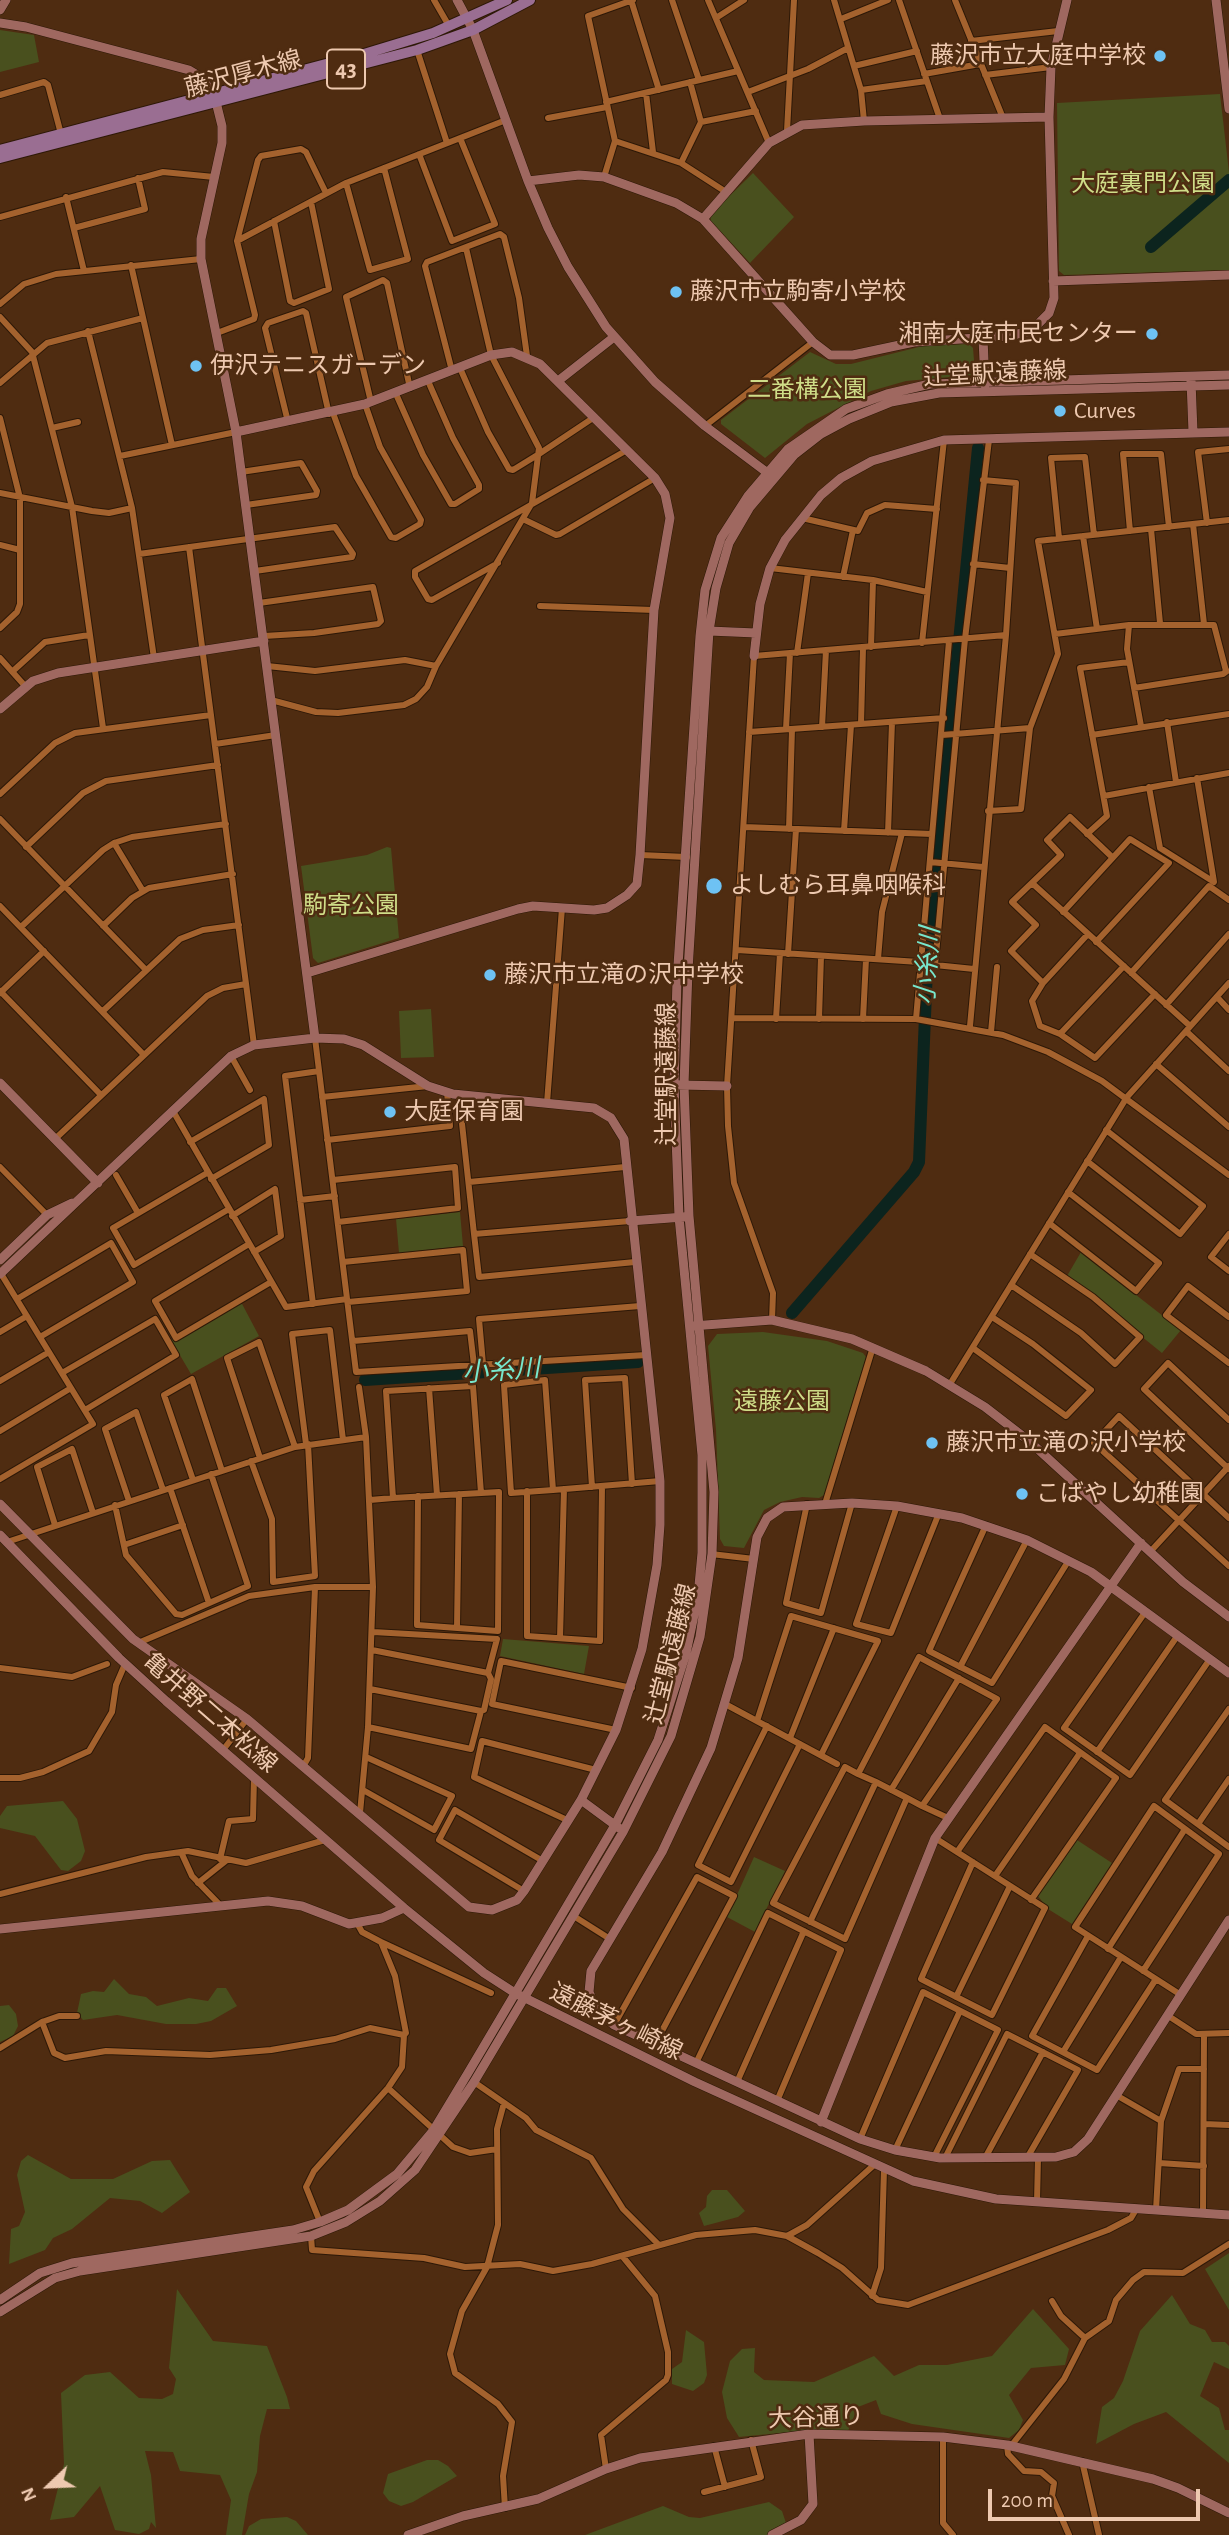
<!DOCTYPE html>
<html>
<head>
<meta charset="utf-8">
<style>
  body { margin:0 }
  #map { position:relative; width:1229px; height:2535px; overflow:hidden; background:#4f2c11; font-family:"Alegreya Sans",sans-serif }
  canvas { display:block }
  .north { position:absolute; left:14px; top:2451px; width:70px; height:70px; -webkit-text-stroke:5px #4f2c11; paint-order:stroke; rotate:247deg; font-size:19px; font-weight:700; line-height:28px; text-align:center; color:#eec9b0 }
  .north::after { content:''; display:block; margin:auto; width:24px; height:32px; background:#eec9b0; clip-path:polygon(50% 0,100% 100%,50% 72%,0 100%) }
  .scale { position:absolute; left:988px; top:2489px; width:212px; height:32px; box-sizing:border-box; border:4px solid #eec9b0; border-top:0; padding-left:9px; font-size:21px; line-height:24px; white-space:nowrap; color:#eec9b0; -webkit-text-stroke:5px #4f2c11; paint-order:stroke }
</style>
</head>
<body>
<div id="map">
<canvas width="1229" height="2535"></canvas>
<div class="north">N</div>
<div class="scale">200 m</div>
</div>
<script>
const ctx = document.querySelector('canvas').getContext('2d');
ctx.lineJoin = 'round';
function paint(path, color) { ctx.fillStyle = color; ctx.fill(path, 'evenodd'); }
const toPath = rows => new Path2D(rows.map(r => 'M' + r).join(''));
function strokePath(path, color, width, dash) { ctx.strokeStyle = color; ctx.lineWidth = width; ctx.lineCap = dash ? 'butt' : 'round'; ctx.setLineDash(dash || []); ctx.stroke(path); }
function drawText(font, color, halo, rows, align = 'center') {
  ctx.font = font + ' "Alegreya Sans","Noto Sans JP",sans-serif'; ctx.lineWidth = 5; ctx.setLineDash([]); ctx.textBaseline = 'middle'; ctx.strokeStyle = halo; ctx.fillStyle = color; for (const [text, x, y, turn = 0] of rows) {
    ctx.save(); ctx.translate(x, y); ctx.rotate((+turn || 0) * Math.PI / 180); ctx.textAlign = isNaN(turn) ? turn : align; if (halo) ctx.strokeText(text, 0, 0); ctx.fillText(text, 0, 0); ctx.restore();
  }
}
paint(toPath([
  [0,30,34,35,39,62,0,72],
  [1220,94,1229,172,1229,270,1064,275,1059,271,1057,103],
  [753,173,794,217,750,263,711,221,710,215],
  [969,344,973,348,975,372,972,375,906,381,871,391,807,424,765,458,721,424,721,420,810,352,836,364,851,364,923,346],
  [387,847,391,848,399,938,318,963,313,958,301,866,367,855],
  [431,1009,434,1057,401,1058,399,1011],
  [460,1212,463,1246,399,1253,396,1219],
  [1081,1252,1181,1330,1162,1353,1067,1276],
  [240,1300,259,1336,191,1374,171,1340],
  [763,1332,827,1341,863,1353,866,1357,824,1495,819,1498,802,1497,780,1502,764,1510,744,1548,724,1546,720,1539,716,1430,708,1346,717,1334],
  [503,1639,589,1646,584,1674,500,1656],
  [63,1801,77,1819,85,1851,81,1861,68,1871,61,1870,35,1836,0,1828,0,1816,7,1806],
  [1077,1840,1112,1863,1072,1924,1048,1909,1038,1896],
  [754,1857,785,1871,755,1932,727,1917],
  [114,1979,129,1994,146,1997,157,2006,189,1998,208,2001,217,1988,226,1988,237,2006,211,2021,196,2024,166,2024,117,2015,83,2020,77,2013,81,1994,93,1991,104,1992],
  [9,2005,16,2014,18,2026,13,2036,0,2042,0,2006],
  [28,2155,71,2179,113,2179,152,2161,170,2160,190,2192,162,2213,140,2201,110,2198,72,2229,53,2238,45,2250,9,2264,11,2229,19,2226,25,2212,17,2175,21,2161],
  [712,2190,727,2190,745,2211,738,2217,704,2226,699,2213,706,2207,707,2196],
  [1229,2253,1229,2310,1205,2269],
  [177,2289,213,2341,267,2346,287,2397,290,2409,267,2409,260,2436,257,2472,249,2494,242,2535,226,2535,231,2500,220,2475,180,2471,173,2452,145,2451,151,2475,156,2528,151,2522,149,2529,139,2534,115,2530,100,2486,74,2517,50,2520,64,2464,61,2393,85,2375,110,2372,139,2398,162,2399,173,2394,176,2379,169,2368],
  [1172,2295,1190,2324,1205,2330,1212,2342,1225,2342,1229,2346,1229,2369,1214,2362,1200,2396,1219,2408,1225,2430,1229,2430,1229,2463,1166,2412,1134,2424,1096,2444,1102,2407,1114,2398,1123,2381,1140,2331],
  [1033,2309,1069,2349,1065,2365,1031,2368,1009,2395,1023,2420,1019,2430,1009,2438,912,2424,881,2414,876,2400,858,2407,848,2431,799,2431,739,2437,727,2418,722,2392,730,2361,742,2349,755,2348,754,2372,764,2380,814,2382,874,2356,894,2376,919,2365,947,2365,992,2356],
  [686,2330,704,2342,707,2375,704,2383,693,2391,672,2384,672,2369,682,2362],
  [427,2460,438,2460,448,2466,457,2476,413,2502,401,2506,389,2501,383,2493,388,2474],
  [769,2502,782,2511,786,2523,769,2535,585,2535,663,2506,689,2517,700,2518],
  [287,2517,296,2521,308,2535,245,2535,249,2526,261,2519]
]), '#49501e');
strokePath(toPath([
  [1151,247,1229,180],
  [792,1313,914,1172,919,1162,927,968,978,448],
  [365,1380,638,1362]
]), '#0c241e', 12);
const street = toPath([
  [434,0,449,26],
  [631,0,659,90],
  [672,0,699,80],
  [708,0,769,143],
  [834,0,861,90,864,121],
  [899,0,940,119],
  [955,0,1003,118],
  [716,18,744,0],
  [841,19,888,0],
  [971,41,1058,31],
  [417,50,447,143],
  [854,66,917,51],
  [924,74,980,64],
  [985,75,1051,67],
  [690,82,701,122],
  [861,90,927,81],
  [748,92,808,69,848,48],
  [646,93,653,152],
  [0,95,44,82,48,85,61,134],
  [606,102,738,71],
  [548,118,607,107],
  [787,131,794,0],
  [615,141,681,163,726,192],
  [419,154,452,241,495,224,460,138],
  [681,163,701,122,756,111],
  [604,177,615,141,588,16,633,0],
  [346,183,370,270,408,259,384,168],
  [66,197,84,271],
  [0,217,163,172,214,177],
  [274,221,290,301,294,303,329,289,311,202],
  [74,228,145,209,138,178],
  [237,241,346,183,506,120],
  [131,265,172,445],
  [0,304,24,284,56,274,201,259],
  [0,317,32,352,72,507,103,728],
  [88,331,132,508,154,658],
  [217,333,254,319,255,315,237,241,258,160,261,156,301,149,306,152,326,193],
  [460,368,488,432,509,469,513,470,539,454,593,418],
  [452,371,425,266,427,262,500,234,504,237,519,298,527,356],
  [0,383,47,343,143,318],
  [396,394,423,455,451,504,455,504,479,489,479,485,453,438,428,381],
  [371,402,346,297,383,280,387,283,410,388],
  [333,413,356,476,391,537,396,538,420,524,421,520,380,447,365,404],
  [0,418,20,498,20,604,17,612,0,628],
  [288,422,265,328,268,323,303,311,306,313,329,414],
  [705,426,813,342],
  [52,428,78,422],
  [120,456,236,432],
  [241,472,301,463,317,491,316,495,246,505],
  [0,493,92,511,109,513,132,508],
  [802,518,858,531,867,513,885,505,937,509],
  [525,520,556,535,560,534,655,478],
  [1207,523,1198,452,1229,449],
  [1193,524,1204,624],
  [1151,529,1160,623],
  [1130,531,1123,454,1161,454,1169,527],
  [1083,536,1097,629],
  [1059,538,1051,458,1085,457,1094,535],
  [0,545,20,550],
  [189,547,254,1045],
  [139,554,335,527,353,554,352,557,255,571],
  [498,563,432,600,428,599,415,577,415,571,627,450],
  [973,564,1010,568],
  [770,568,873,580,927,592],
  [843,577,853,530],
  [259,603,373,587,381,621,378,624,314,633,264,636],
  [540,606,654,610],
  [1129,625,1127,649,1141,726],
  [1055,634,1129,625,1214,625,1226,671],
  [922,643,944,440],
  [871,647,873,580],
  [797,653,808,573],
  [0,658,25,686],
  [267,666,315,671,405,660,436,666],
  [13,671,45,642,89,635],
  [1134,688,1223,674,1227,671],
  [271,700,316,712,338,713,404,705,416,699,427,687,436,666,532,503,539,448,491,355,466,248],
  [1167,722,1176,782],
  [861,724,863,648],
  [822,727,826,650],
  [786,729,790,653],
  [749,732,944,718],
  [942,735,1030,728,1058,654,1038,541,1229,520],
  [1092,735,1229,714],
  [215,744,276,735],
  [1149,787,1160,848,1214,882,1197,778],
  [0,794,55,743,75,733,211,715],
  [1104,796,1229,773],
  [988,811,1021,809,1030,728],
  [0,819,146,970],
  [744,827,932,834],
  [789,829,792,729],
  [844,831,851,725],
  [888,833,892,722],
  [1087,834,1107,816,1080,668,1129,662],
  [114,843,143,891],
  [26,847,83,793,106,781,218,765],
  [640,855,687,857],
  [930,862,983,867],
  [1032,883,1190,1026],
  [0,906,144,1055],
  [1063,912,1130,839,1169,863,1096,942],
  [103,926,132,898,149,888,233,874],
  [21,927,103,850,114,843,132,837,226,824],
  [1088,934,1043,983,1032,1001,1040,1026,1060,1034,1095,1058,1155,994],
  [737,950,919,962],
  [788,954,796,829],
  [878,959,882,912,902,833],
  [974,969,935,965,965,639,989,440],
  [1131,973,1209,886,1229,900],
  [1043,983,1011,951,1036,925,1012,902,1061,855,1047,840,1070,817,1112,857],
  [0,991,101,1095],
  [0,993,44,951],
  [1217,997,1229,1010],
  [1166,1005,1229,934],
  [103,1011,180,939,203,930,239,925],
  [733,1018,916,1019,1003,1035,1048,1052,1102,1081,1229,1175],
  [776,1019,780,953],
  [819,1019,821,956],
  [863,1019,866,959],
  [916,1019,949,641],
  [970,1026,1006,635,1016,483,983,480],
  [1186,1031,1229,1071],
  [991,1032,997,967],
  [1060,1034,1124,966],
  [315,1038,356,1372,646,1355],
  [231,1056,250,1090],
  [1156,1064,1229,1127],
  [459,1096,474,1234,630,1221],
  [322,1097,428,1086],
  [547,1103,562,908],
  [173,1111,286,1307,347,1299],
  [55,1139,207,996,223,988,246,984],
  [327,1140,450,1126,447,1092],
  [190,1142,264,1099,269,1145,211,1179],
  [1087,1161,1180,1234,1203,1206,1106,1130],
  [0,1167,47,1215],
  [207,1173,113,1228,134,1265,229,1209],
  [116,1175,138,1213],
  [333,1180,455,1167,458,1208,338,1222],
  [469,1182,625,1167],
  [300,1200,335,1196],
  [232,1216,275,1189,281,1236,254,1252],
  [1049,1223,1136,1291,1159,1263,1068,1192],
  [474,1234,479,1277,635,1262],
  [1229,1234,1211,1257,1229,1271],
  [249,1244,155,1301,176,1338,271,1282],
  [343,1262,463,1250,467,1291,348,1302],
  [0,1272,93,1424,0,1479],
  [1011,1285,1081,1333,1115,1364,1140,1337,1093,1297,1030,1254],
  [17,1299,111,1243,133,1282,40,1337],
  [313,1304,285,1076,319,1071],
  [1229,1317,1188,1286,1166,1315,1229,1363],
  [772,1320,773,1293,734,1183,728,1126,727,1086,754,656,1006,635],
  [0,1332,27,1316],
  [353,1341,470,1331,474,1365],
  [973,1348,1066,1416,1091,1390,1033,1344,992,1317],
  [483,1364,479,1319,640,1306],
  [62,1373,155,1319,157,1322,176,1355,85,1410],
  [0,1381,49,1352],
  [950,1384,1127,1097,1229,983],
  [359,1387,366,1437,373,1587,368,1727,360,1813],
  [429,1388,437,1495],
  [1229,1420,1168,1363,1144,1389,1229,1469],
  [0,1431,71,1388],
  [306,1444,292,1334,330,1330,343,1440],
  [260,1458,227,1358,259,1342,295,1447],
  [251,1461,272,1519,273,1582,315,1576,308,1444],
  [193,1480,164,1395,192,1379,222,1471],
  [592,1487,585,1380,625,1378,632,1484],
  [170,1488,209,1603],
  [553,1490,545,1380,504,1385,511,1493,553,1490,660,1481],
  [527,1491,527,1636,600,1641,602,1486],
  [393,1498,386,1391,473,1386,481,1493],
  [370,1500,393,1498,499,1492,498,1631,417,1625,418,1496],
  [129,1501,105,1429,136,1412,163,1490],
  [807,1504,786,1603,821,1613,852,1503],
  [825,1504,873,1347],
  [115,1505,126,1555,176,1614,182,1615,248,1586,211,1474],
  [897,1506,856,1624,891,1633,939,1513],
  [1229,1518,1119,1416,1094,1443,1229,1566],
  [55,1525,37,1467,72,1449,93,1513],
  [986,1525,929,1651,992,1683,1069,1560],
  [7,1542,295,1447,366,1437],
  [124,1545,183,1525],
  [1150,1552,1229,1466],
  [711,1554,754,1559],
  [1146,1611,1064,1728,1130,1775,1210,1659],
  [457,1628,459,1494],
  [560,1638,564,1489],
  [138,1643,249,1596,315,1587,373,1587],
  [372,1650,488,1673,497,1639,373,1632],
  [960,1667,1027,1540],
  [0,1668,72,1677,107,1664],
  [727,1705,837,1764],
  [1229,1709,1165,1800,1229,1847],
  [481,1711,484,1710,491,1679,488,1673],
  [757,1721,791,1616,878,1641,821,1755],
  [767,1726,698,1865,731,1882,800,1744],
  [368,1727,471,1749,481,1711,370,1689],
  [616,1730,492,1704,501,1661,632,1688],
  [790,1738,834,1628],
  [223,1750,247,1719],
  [1097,1752,1178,1635],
  [304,1765,308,1758,315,1587],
  [858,1774,919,1657,997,1699,922,1806],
  [0,1778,20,1778,43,1772,89,1751,112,1712,116,1685,125,1664],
  [363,1790,434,1830,452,1796,366,1757],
  [891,1790,959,1678],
  [907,1798,845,1939,773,1903,845,1767,858,1774,876,1782,907,1798,922,1806,948,1818],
  [567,1820,474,1777,482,1741,596,1770],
  [1198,1824,1229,1779],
  [935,1838,1045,1908,992,2015,921,1979,973,1862],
  [181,1852,192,1876,220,1905],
  [957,1852,1045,1727,1116,1778,1031,1900],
  [220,1859,229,1821,253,1819,254,1778],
  [995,1876,1080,1753],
  [198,1883,227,1860],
  [524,1891,439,1840,455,1810,543,1861],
  [0,1894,146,1857,188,1851,246,1863,325,1840],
  [572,1915,610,1939],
  [810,1922,876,1782],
  [1088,1936,1032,2036,1097,2070,1156,1979],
  [381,1942,491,1993],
  [1108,1949,1185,1829],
  [1143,1971,1219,1854,1154,1806,1075,1927,1181,1995],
  [956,1997,1010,1886],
  [1167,2015,1196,2034,1229,2033],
  [42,2022,59,2016,77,2016],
  [614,2025,697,1877,734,1896,655,2044],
  [0,2048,42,2022,54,2053,65,2058,106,2051,210,2055,271,2050,335,2039,370,2028,404,2035,406,2033,395,1976,381,1942,362,1932,357,1923],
  [1063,2052,1121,1957],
  [696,2063,768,1913,841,1950,777,2101],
  [474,2082,526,2118,536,2130,591,2158,623,2209,659,2245],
  [737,2082,804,1931],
  [388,2088,453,2147,470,2153,497,2149],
  [1116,2095,1161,2121,1156,2210],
  [504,2103,497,2129,498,2225,487,2267,462,2311,450,2354,455,2373,498,2404,512,2422,503,2476,505,2508],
  [1161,2121,1179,2069,1204,2069],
  [1204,2124,1229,2125],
  [860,2139,923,1992,998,2030,934,2157],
  [895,2150,960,2011],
  [945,2158,1007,2034,1078,2070,1027,2158],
  [985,2158,1043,2052],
  [1159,2163,1204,2166],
  [1037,2202,1038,2158],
  [1203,2213,1204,2034],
  [320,2222,306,2187,314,2171,388,2088,402,2067,404,2035],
  [311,2236,312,2250,424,2258,465,2267,520,2264,553,2271,592,2264,696,2235,755,2230,787,2236,818,2253,842,2268,878,2300,908,2305,1108,2230,1131,2218,1137,2208],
  [787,2236,807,2225,874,2165],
  [872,2296,881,2268,884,2170],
  [1052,2301,1061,2316,1085,2338],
  [943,2437,943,2523,953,2535],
  [1007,2445,1008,2454,1024,2471,1041,2472,1054,2483,1052,2496,1069,2535],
  [714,2446,725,2487],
  [1011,2446,1064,2379,1085,2338,1109,2321,1116,2300,1133,2280,1144,2272,1183,2273,1229,2244],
  [1082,2461,1099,2535],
  [606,2469,601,2435,666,2380,668,2375,668,2352,655,2296,623,2257],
  [704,2492,761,2477,751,2440]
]);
const secondary = toPath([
  [457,0,473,30,528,181,548,228,568,267,606,327,655,382,705,426,769,474],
  [1216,0,1229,109],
  [0,10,6,0],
  [0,23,26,27,189,70,199,76,214,94,222,126,222,143,201,239,201,259,236,432,315,1038],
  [528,181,579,175,604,177,676,203,703,219,813,342,830,355,853,355,914,342,1009,336,1031,331,1049,313,1054,298,1049,117,1051,67,1067,0],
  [703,219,769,143,802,125,864,121,1049,117],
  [1053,281,1229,275],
  [983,338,985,385],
  [558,381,614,337],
  [1191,381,1193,432],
  [236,432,365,404,491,355,512,352,540,364,655,478,665,494,670,518,654,610,640,855,637,884,627,895,607,908,594,910,533,906,518,909,307,973],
  [709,631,756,633],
  [754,656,760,604,770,568,785,540,821,495,841,478,872,461,944,440,1229,432],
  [0,709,33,681,58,673,264,641],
  [0,1083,98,1183],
  [679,1085,727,1086],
  [630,1221,684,1217],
  [0,1260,47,1215,72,1203],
  [0,1274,231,1056,254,1045,315,1038,344,1039,363,1045,428,1086,453,1094,594,1108,611,1118,624,1139,660,1481,660,1525,657,1565,642,1649,616,1730,581,1800,524,1891,517,1900,492,1910,469,1907,247,1719,133,1639,0,1504],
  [692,1326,772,1320,852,1339,926,1371,985,1407,1029,1441,1183,1582,1229,1617],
  [0,1535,119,1658,166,1701,404,1908,484,1973,515,1993,695,2082,913,2181,996,2199,1229,2215],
  [1229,1673,1091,1572,1027,1540,962,1518,897,1506,852,1503,783,1507,767,1518,757,1537,738,1658,711,1748,662,1852,591,1971,589,1992,597,2012,614,2025,860,2139,895,2150,940,2158,1056,2157,1074,2152,1088,2139,1229,1920],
  [581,1800,619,1828],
  [0,1929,268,1901,302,1906,349,1924,382,1918,404,1908],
  [821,2122,935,1838,1141,1543],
  [0,2300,40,2273,72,2263,293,2230,320,2222,348,2210,397,2174,433,2131,468,2073,615,1825,658,1740,686,1653,698,1596,702,1553,702,1455,679,1217,674,1085,677,980,700,636,705,590,721,538,748,496,788,449,846,409,887,394,930,384,1229,375],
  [0,2312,55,2278,80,2271,311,2236,346,2222,380,2201,415,2170,474,2082,623,1832,671,1736,700,1637,712,1554,714,1492,689,1216,684,1085,688,970,709,631,716,588,729,543,750,507,794,455,821,434,849,419,891,402,939,393,1229,385],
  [408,2535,463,2516,538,2499,606,2469,640,2458,809,2434,943,2437,1007,2445,1153,2479,1178,2488,1229,2513],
  [772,2535,801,2520,813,2504,809,2434]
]);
const primary = toPath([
  [0,150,364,54,433,33,507,0],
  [0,158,417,50,473,30,530,0]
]);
strokePath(street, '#2d1807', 8);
strokePath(secondary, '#2d1807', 10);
strokePath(primary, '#2d1807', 12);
strokePath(street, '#a4622e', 6);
strokePath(secondary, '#9f6860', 9);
strokePath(primary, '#9a6e92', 10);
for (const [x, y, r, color] of [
  [1160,56,7,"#6ec2f3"],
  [676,292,7,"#6ec2f3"],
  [1152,334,7,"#6ec2f3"],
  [196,366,7,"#6ec2f3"],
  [1060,411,7,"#6ec2f3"],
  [714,886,9,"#6ec2f3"],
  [490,975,7,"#6ec2f3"],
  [390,1112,7,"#6ec2f3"],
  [932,1443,7,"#6ec2f3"],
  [1022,1494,7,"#6ec2f3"]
]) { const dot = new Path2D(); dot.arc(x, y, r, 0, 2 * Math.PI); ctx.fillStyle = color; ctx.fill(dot); strokePath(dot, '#4f2c11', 2.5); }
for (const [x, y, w] of [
  [346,69,38]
]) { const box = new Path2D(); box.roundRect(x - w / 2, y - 19.5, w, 39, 5); ctx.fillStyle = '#4f2c11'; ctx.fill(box); strokePath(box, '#eec9b0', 2); }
drawText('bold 23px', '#eec9b0', null, [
  ["43",346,69]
]);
drawText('24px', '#eec9b0', '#4f2c11', [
  ["藤沢市立大庭中学校",1146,56,"right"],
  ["藤沢市立駒寄小学校",690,292],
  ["湘南大庭市民センター",1138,334,"right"],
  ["伊沢テニスガーデン",210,366],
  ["Curves",1074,411],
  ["よしむら耳鼻咽喉科",730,886],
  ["藤沢市立滝の沢中学校",504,975],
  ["大庭保育園",404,1112],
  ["藤沢市立滝の沢小学校",946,1443],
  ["こばやし幼稚園",1036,1494]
], 'left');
drawText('24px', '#eec9b0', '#4f2c11', [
  ["藤沢厚木線",243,74,-15],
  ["辻堂駅遠藤線",995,374,-3],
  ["辻堂駅遠藤線",667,1074,-90],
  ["辻堂駅遠藤線",671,1654,-76],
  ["亀井野二本松線",210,1713,41],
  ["遠藤茅ヶ崎線",616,2022,26],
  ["大谷通り",816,2418,-2]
]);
drawText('24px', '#cfdd88', '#4f2c11', [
  ["大庭裏門公園",1143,184],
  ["二番構公園",807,390],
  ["駒寄公園",351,906],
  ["遠藤公園",782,1402]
]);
drawText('italic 26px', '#77e7cd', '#4f2c11', [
  ["小糸川",928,966,-86],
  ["小糸川",501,1371,-4]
]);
</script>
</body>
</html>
